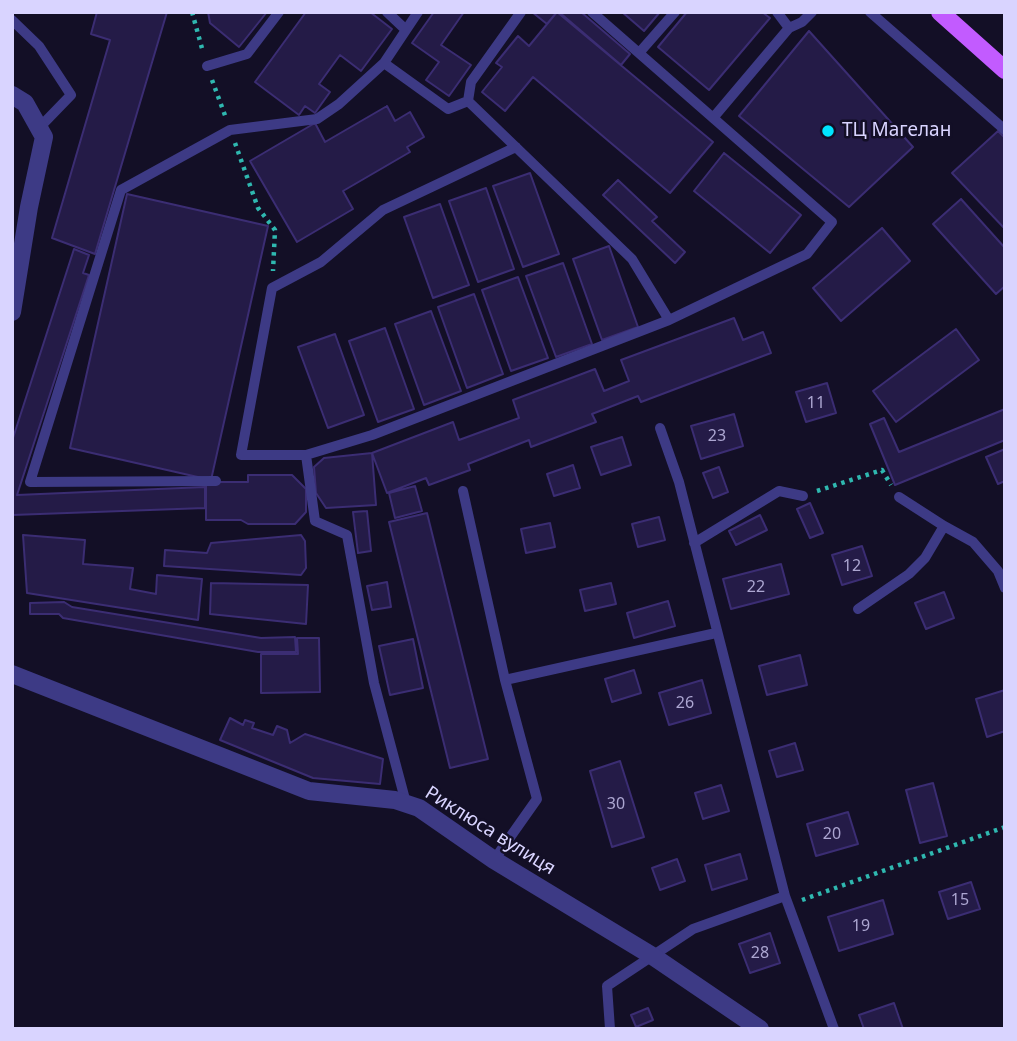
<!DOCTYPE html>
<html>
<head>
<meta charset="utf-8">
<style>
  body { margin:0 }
  #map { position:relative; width:1017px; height:1041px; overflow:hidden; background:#130f26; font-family:"Noto Sans",sans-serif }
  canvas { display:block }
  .frame { position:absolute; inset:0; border:14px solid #d9d4ff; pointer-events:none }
</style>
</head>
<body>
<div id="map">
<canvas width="1017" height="1041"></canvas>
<div class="frame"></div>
</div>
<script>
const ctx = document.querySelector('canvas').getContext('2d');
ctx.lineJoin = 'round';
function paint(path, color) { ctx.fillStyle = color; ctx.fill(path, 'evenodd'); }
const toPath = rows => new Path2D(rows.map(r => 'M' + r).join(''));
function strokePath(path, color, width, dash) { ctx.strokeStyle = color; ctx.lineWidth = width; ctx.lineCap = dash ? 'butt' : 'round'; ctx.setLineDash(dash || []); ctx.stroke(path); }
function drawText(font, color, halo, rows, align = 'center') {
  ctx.font = font + ' "Noto Sans",sans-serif'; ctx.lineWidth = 5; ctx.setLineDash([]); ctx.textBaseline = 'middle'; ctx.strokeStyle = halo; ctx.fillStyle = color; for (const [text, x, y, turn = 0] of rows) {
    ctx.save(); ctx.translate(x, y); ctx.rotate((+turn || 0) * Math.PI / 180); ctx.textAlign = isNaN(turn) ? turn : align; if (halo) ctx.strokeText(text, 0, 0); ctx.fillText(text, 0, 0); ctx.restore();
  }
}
const building = toPath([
  [97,12,167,12,95,254,52,238,110,40,91,34,97,12],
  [208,12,267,12,239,47,210,23,208,12],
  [306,12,370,12,392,29,361,71,340,55,319,84,330,92,315,113,305,106,299,115,255,82,306,12],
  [434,12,464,12,441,45,471,65,449,96,426,80,439,62,412,43,434,12],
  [532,12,557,12,547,24,532,12],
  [557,12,713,142,670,193,533,77,505,111,482,92,502,67,496,63,518,36,529,46,557,12],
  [559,12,581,12,630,54,621,65,559,12],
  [622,12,660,12,644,31,622,12],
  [687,12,762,12,770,18,709,90,658,47,687,12],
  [809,31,913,147,849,207,739,116,809,31],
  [387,106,395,121,410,112,424,137,407,147,410,152,343,191,353,209,297,242,250,161,315,123,325,142,387,106],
  [998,131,1005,138,1005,229,952,173,998,131],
  [724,153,801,215,770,253,694,191,724,153],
  [530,173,559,254,523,267,493,186,530,173],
  [618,180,657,217,652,221,685,252,675,263,603,195,618,180],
  [486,188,514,269,478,282,449,201,486,188],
  [127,194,268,226,211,480,70,448,127,194],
  [961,199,1005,248,1005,286,996,294,933,224,961,199],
  [440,204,469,285,433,298,404,217,440,204],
  [882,228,910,261,841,321,813,288,882,228],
  [609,246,638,327,602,340,573,259,609,246],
  [74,249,89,255,83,273,89,275,17,495,205,487,205,508,12,515,12,441,74,249],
  [563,263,592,344,556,357,526,276,563,263],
  [518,277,548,358,511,371,482,290,518,277],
  [474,294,503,374,467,388,438,307,474,294],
  [431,311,461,391,424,405,395,324,431,311],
  [734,318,743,340,763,332,771,353,641,402,638,396,592,414,596,422,531,447,529,440,468,464,470,470,429,485,426,478,387,493,372,453,453,422,459,440,519,418,513,400,595,369,604,391,629,381,621,360,734,318],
  [385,328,414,409,378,422,349,341,385,328],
  [956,329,979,360,896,422,873,391,956,329],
  [335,334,364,415,328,428,298,347,335,334],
  [827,383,836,413,806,422,796,392,827,383],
  [1005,409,1005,440,895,485,870,424,884,418,899,452,1005,409],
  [734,414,743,446,701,459,691,426,734,414],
  [622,437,631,465,601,475,591,447,622,437],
  [1005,449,1005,481,998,484,986,457,1005,449],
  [372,453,376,505,326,508,316,493,314,467,324,458,372,453],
  [573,465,580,488,554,496,547,474,573,465],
  [719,467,728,492,713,498,703,473,719,467],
  [248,475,292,475,306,489,306,512,295,524,248,524,241,520,206,520,206,482,248,482,248,475],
  [415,486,422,511,395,518,389,493,415,486],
  [810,503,823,533,810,538,797,509,810,503],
  [367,511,371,551,358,553,353,512,367,511],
  [427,513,488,759,450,768,389,522,427,513],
  [760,515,767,530,736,545,729,531,760,515],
  [659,517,665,540,638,547,632,524,659,517],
  [550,523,555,547,526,553,521,529,550,523],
  [23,535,85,540,83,564,133,568,130,589,156,594,157,575,202,579,198,620,27,593,23,535],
  [301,535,305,541,306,568,301,575,164,566,165,550,207,553,211,543,301,535],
  [862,546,872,576,842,585,832,555,862,546],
  [781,564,789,594,731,609,723,579,781,564],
  [387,582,391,607,372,610,367,586,387,582],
  [211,583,308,585,306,624,210,614,211,583],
  [611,583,616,604,585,611,580,590,611,583],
  [944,592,954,618,926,629,915,603,944,592],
  [668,601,675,626,634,638,627,613,668,601],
  [64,602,72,607,261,638,295,637,296,652,258,652,63,618,59,614,30,614,30,603,64,602],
  [297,638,319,638,320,692,261,693,261,654,298,654,297,638],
  [413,639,423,688,390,695,379,646,413,639],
  [800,655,807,685,767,695,759,666,800,655],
  [634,670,641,693,612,702,605,679,634,670],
  [702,680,711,713,669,725,659,693,702,680],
  [1005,690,1005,731,987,737,976,699,1005,690],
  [230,718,243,725,245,720,254,723,252,728,273,735,277,726,287,730,290,743,305,734,383,759,380,784,313,778,220,740,230,718],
  [795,743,803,770,777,777,769,751,795,743],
  [620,761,644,837,612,847,590,771,620,761],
  [933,783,947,836,920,843,906,790,933,783],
  [721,785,729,811,703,819,695,793,721,785],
  [848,812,858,844,816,856,807,824,848,812],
  [740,854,747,879,712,890,705,865,740,854],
  [677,859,685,881,660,890,652,868,677,859],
  [971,882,980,909,948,919,939,892,971,882],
  [883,900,893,934,839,951,828,917,883,900],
  [770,933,780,963,750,973,739,944,770,933],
  [894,1003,903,1029,864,1029,859,1015,894,1003],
  [648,1008,653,1020,636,1027,631,1015,648,1008]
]);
paint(building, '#241b47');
strokePath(building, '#3b2d73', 2);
strokePath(toPath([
  [192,12,203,52],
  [212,80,226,118],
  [235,143,258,208,275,230,273,271],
  [817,491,882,470,891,485],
  [802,900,1005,827]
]), '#2fb8b0', 4.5, [3.5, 5]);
strokePath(toPath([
  [387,12,406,30,418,12],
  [592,12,832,222,807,254,669,320],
  [870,12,1005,130],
  [12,20,39,46,71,95,39,128],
  [789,28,802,22,812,12],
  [406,30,384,63,448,109,468,101],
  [639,53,675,12],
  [207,66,247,54,279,12],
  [713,118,789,28,777,12],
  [660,428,679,482,785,896,834,1029],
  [306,455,241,455,272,288,321,262,383,210,516,147],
  [216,481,30,482,121,190,230,130,317,119,339,104,384,63],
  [463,491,505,680,537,799,494,860],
  [899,497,944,526,973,542,998,571,1005,588],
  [694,543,779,491,803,496],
  [858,609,909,574,925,558,944,526],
  [505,680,716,633],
  [406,803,374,683,347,535,315,521,306,455,372,435,669,320,632,259,468,101,471,82,521,12],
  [610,1029,607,986,693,929,785,896]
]), '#3d3a85', 10);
strokePath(toPath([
  [12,95,25,103,44,137,29,207,12,312],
  [12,674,309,791,395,800,419,808,494,860,654,957,760,1029]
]), '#3d3a85', 18);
strokePath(toPath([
  [940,12,1005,70]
]), '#c25bff', 18);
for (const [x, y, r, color] of [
  [828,131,7,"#00e5ff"]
]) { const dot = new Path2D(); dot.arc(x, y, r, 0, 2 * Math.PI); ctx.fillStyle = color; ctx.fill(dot); strokePath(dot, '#130f26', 2.5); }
drawText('16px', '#aca6d1', null, [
  ["11",816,403],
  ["23",717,436],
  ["12",852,566],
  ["22",756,587],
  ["26",685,703],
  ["30",616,804],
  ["20",832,834],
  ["15",960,900],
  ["19",861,926],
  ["28",760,953]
]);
drawText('19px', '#d9d4ff', '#130f26', [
  ["ТЦ Магелан",842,131]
], 'left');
drawText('19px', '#d9d4ff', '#130f26', [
  ["Риклюса вулиця",490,831,32]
]);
</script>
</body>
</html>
